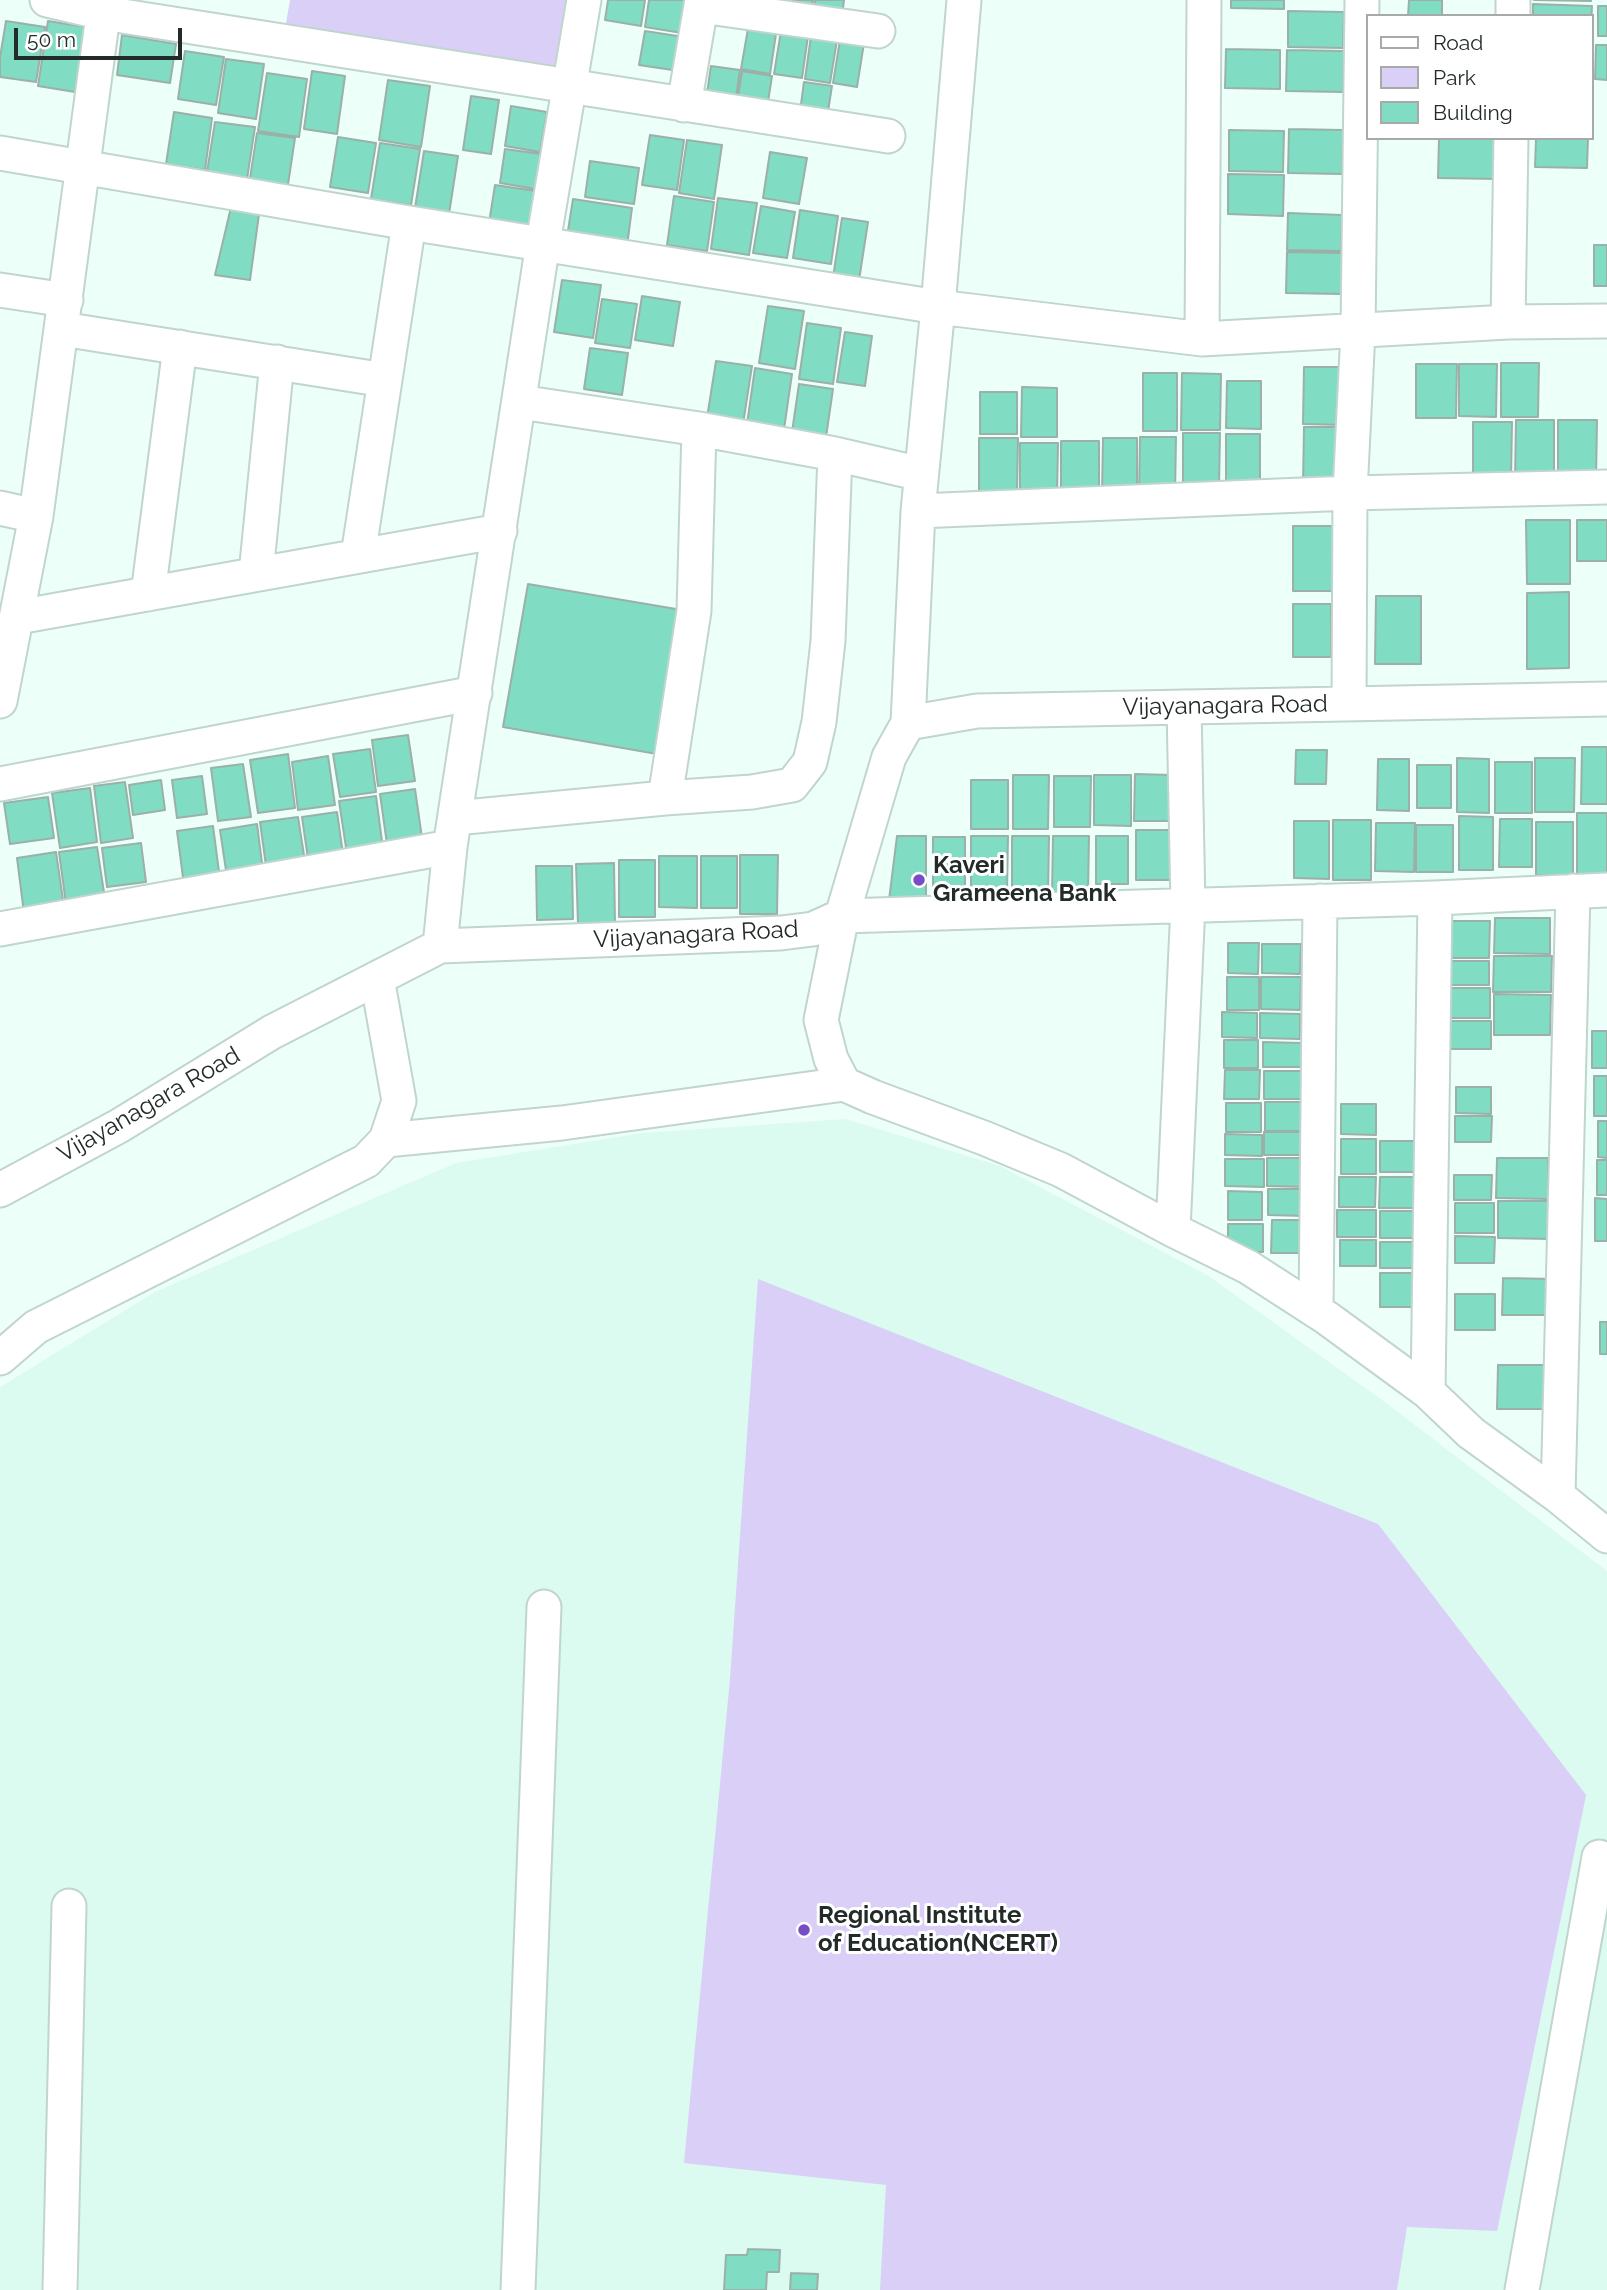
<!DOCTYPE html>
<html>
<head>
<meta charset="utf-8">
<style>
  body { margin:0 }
  #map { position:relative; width:1607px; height:2290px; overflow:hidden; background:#edfff9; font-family:Raleway,sans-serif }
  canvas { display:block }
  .legend { position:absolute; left:1366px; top:14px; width:228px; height:126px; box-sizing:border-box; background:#fff; border:2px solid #a7aaa9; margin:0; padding:9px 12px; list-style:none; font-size:21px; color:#232b28 }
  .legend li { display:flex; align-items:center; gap:14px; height:35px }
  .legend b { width:35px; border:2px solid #a7aaa9 }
  .scale { position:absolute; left:14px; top:28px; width:168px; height:32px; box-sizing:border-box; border:4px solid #232b28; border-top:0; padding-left:9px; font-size:21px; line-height:24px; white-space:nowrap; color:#232b28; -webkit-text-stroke:5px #fff; paint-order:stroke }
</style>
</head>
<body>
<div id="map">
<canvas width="1607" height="2290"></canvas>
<ul class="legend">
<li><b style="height:9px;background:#fff"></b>Road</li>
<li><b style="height:19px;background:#d9cff7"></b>Park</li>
<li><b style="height:19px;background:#80dcc2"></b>Building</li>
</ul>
<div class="scale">50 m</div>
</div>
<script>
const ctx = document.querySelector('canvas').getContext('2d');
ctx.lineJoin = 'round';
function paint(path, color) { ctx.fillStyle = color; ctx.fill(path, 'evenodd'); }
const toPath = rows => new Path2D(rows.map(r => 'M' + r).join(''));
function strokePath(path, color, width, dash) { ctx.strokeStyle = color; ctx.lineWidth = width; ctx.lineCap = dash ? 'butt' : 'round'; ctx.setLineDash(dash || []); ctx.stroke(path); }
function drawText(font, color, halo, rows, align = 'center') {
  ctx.font = font + ' Raleway,sans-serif'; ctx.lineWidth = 6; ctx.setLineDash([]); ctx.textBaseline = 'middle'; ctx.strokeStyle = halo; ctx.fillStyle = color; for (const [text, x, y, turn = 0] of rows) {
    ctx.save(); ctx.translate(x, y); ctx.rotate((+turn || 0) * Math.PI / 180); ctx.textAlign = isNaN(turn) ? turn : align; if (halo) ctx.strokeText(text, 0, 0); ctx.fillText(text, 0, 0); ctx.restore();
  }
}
paint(toPath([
  [846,1119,1000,1166,1207,1275,1382,1400,1607,1571,1607,2290,0,2290,0,1387,155,1292,456,1163,642,1133]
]), '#dbfaf0');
paint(toPath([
  [290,0,584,0,572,73,283,41],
  [758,1279,1378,1524,1586,1795,1497,2231,1407,2227,1397,2290,880,2290,886,2185,684,2163,730,1679]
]), '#d9cff7');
const building = toPath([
  [608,0,645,0,641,26,605,20,608,0],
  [649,0,687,0,682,33,645,27,649,0],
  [784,0,813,0,811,9,784,5,784,0],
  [815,0,844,0,842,16,814,12,815,0],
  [1231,0,1284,0,1284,9,1231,8,1231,0],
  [1409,0,1442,0,1442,16,1408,16,1409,0],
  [1534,0,1591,0,1591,1,1534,0],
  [1533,4,1592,6,1591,27,1591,16,1533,16,1533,4],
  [1598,6,1607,6,1607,36,1598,36,1598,6],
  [1288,11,1344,12,1343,48,1288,47,1288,11],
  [6,21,45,27,36,82,0,77,0,57,6,21],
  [48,21,85,27,75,92,38,86,48,21],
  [749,23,777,27,770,74,741,69,749,23],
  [645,31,684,37,679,71,639,65,645,31],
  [781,31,808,36,802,78,774,74,781,31],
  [122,35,176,44,170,83,117,75,122,35],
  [811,36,837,40,830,83,805,79,811,36],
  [840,40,864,43,857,87,833,83,840,40],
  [1596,45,1607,45,1607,80,1595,79,1596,45],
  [1226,49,1280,50,1280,89,1225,88,1226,49],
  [1287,50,1344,51,1343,92,1286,91,1287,50],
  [185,51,224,57,216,105,178,99,185,51],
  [226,59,264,64,256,119,218,113,226,59],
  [711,66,740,70,734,111,705,107,711,66],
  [312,71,345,76,337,134,304,129,312,71],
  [742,71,772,76,766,115,736,110,742,71],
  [267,73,307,79,299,137,258,131,267,73],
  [388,80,430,86,421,147,379,140,388,80],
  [804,82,832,86,826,124,799,119,804,82],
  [471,96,499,100,491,154,463,150,471,96],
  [511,106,547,112,540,152,505,146,511,106],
  [174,112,212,118,205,170,166,164,174,112],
  [215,122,255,127,247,179,207,172,215,122],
  [1289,129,1343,130,1342,174,1288,173,1289,129],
  [1229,130,1284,131,1283,172,1229,171,1229,130],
  [257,133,295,138,287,191,249,185,257,133],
  [650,135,684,140,677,190,642,185,650,135],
  [338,137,376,143,368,193,330,187,338,137],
  [1439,138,1499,138,1498,179,1438,178,1439,138],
  [1536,138,1588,138,1587,168,1535,167,1536,138],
  [687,140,722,145,714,199,679,193,687,140],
  [380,143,420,149,411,205,371,199,380,143],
  [505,149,541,154,536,189,500,183,505,149],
  [424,151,458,156,449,214,415,208,424,151],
  [770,152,807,158,799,204,763,198,770,152],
  [590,161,639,168,634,204,585,197,590,161],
  [1228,174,1284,175,1283,216,1228,214,1228,174],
  [495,185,536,191,530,229,489,223,495,185],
  [674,196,714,202,707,251,667,245,674,196],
  [718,198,757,203,749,255,711,249,718,198],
  [573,199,632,208,627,246,567,237,573,199],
  [232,203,260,207,250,280,215,275,232,203],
  [761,206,795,212,787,258,753,253,761,206],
  [800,210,838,216,831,264,793,258,800,210],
  [1288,213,1342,215,1341,251,1287,250,1288,213],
  [842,218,868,222,858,287,832,284,842,218],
  [1594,245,1607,245,1607,286,1594,286,1594,245],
  [1287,252,1342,253,1342,294,1286,293,1287,252],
  [562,280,601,285,593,338,554,332,562,280],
  [642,296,680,302,673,346,635,340,642,296],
  [602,299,637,304,630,348,595,343,602,299],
  [768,306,804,311,795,369,759,363,768,306],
  [807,323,841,328,833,384,799,379,807,323],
  [845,332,872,336,865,386,837,382,845,332],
  [590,348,628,353,622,395,584,389,590,348],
  [716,361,752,366,743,424,707,418,716,361],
  [1501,363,1539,363,1538,417,1501,417,1501,363],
  [1416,364,1457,364,1456,418,1416,418,1416,364],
  [1459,364,1497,364,1496,417,1459,416,1459,364],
  [1304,367,1345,367,1344,425,1303,424,1304,367],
  [755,368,792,374,784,429,747,424,755,368],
  [1143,373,1177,373,1177,431,1143,431,1143,373],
  [1182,373,1221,374,1220,430,1181,430,1182,373],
  [1227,381,1261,381,1261,429,1226,428,1227,381],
  [799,384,833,389,826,437,792,432,799,384],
  [1022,387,1057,388,1057,437,1021,437,1022,387],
  [980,392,1017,392,1017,434,980,434,980,392],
  [1516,420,1554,420,1554,481,1515,481,1516,420],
  [1558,420,1597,420,1596,480,1558,480,1558,420],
  [1473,422,1512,422,1511,479,1473,479,1473,422],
  [1304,427,1344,427,1344,484,1303,484,1304,427],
  [1183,433,1220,433,1219,487,1183,486,1183,433],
  [1226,434,1260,434,1260,487,1226,487,1226,434],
  [1140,437,1176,437,1175,494,1139,494,1140,437],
  [979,438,1018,438,1017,494,979,494,979,438],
  [1103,438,1137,438,1137,495,1102,495,1103,438],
  [1061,441,1099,441,1099,493,1061,493,1061,441],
  [1020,443,1058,443,1057,495,1020,494,1020,443],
  [1526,520,1570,520,1570,584,1527,584,1526,520],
  [1577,520,1607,520,1607,561,1577,561,1577,520],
  [1293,526,1334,526,1334,591,1293,591,1293,526],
  [528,584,682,610,657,754,503,727,528,584],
  [1569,592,1569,668,1527,669,1527,593,1569,592],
  [1376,596,1421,596,1421,664,1375,664,1376,596],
  [1293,604,1331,604,1331,657,1293,657,1293,604],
  [408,735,415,781,378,786,372,740,408,735],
  [1582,747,1607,747,1607,804,1581,804,1582,747],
  [370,749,376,792,340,797,333,754,370,749],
  [1296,750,1327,750,1326,784,1295,784,1296,750],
  [288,754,295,808,258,813,250,760,288,754],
  [328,756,335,805,298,810,292,762,328,756],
  [1457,758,1489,759,1489,813,1457,812,1457,758],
  [1535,758,1575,758,1574,812,1535,812,1535,758],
  [1378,759,1409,759,1409,811,1377,810,1378,759],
  [1495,762,1532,762,1532,813,1495,813,1495,762],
  [243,764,251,817,218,821,211,768,243,764],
  [1417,765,1451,765,1451,808,1417,808,1417,765],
  [1135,774,1173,775,1173,821,1134,821,1135,774],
  [1013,775,1049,775,1048,829,1013,829,1013,775],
  [1094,775,1131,775,1131,826,1094,825,1094,775],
  [202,776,207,814,177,818,172,780,202,776],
  [1054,776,1091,776,1090,827,1054,827,1054,776],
  [161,780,165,810,133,815,129,785,161,780],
  [971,780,1008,780,1008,829,971,829,971,780],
  [125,782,133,838,101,843,94,786,125,782],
  [90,788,97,842,60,848,52,793,90,788],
  [415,789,422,838,387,844,380,794,415,789],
  [376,796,383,849,347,854,339,801,376,796],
  [48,797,54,838,10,844,4,803,48,797],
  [337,812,343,854,308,859,302,817,337,812],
  [1577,813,1607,813,1607,879,1577,879,1577,813],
  [1459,816,1493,817,1493,870,1459,870,1459,816],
  [298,817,306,868,267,873,260,822,298,817],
  [1500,819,1532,819,1532,867,1499,867,1500,819],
  [1333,820,1371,820,1371,880,1333,880,1333,820],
  [1294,821,1329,821,1329,879,1294,878,1294,821],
  [1536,822,1573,822,1573,875,1536,875,1536,822],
  [1376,823,1415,823,1414,872,1375,871,1376,823],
  [257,824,263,871,227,877,220,830,257,824],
  [1416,825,1453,825,1453,872,1416,872,1416,825],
  [213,826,221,887,185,893,177,831,213,826],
  [1136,830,1173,830,1173,880,1136,880,1136,830],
  [897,836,926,836,926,901,889,900,897,836],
  [971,836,1008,836,1007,892,971,892,971,836],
  [1012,836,1049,836,1048,897,1012,896,1012,836],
  [1053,836,1089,836,1088,894,1052,894,1053,836],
  [1096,836,1128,836,1128,884,1096,884,1096,836],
  [933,837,965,837,965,889,933,888,933,837],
  [141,843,146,882,107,887,102,848,141,843],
  [97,847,105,899,66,904,59,852,97,847],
  [56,852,64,907,24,913,17,858,56,852],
  [740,855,778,855,777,914,740,914,740,855],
  [659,856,697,856,697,908,659,907,659,856],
  [701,856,737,856,737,908,701,908,701,856],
  [619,860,655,860,655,917,619,917,619,860],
  [614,863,615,923,578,924,576,864,614,863],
  [536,866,572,866,573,919,537,920,536,866],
  [1495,918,1550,918,1550,954,1494,953,1495,918],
  [1450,921,1490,921,1489,958,1450,958,1450,921],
  [1228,943,1259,943,1258,974,1228,973,1228,943],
  [1262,944,1301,944,1300,974,1262,973,1262,944],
  [1494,956,1552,956,1551,992,1493,992,1494,956],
  [1449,961,1489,961,1489,985,1449,985,1449,961],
  [1227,977,1259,977,1259,1010,1227,1010,1227,977],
  [1261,977,1301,977,1300,1010,1261,1009,1261,977],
  [1450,988,1490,988,1490,1018,1450,1018,1450,988],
  [1494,994,1551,995,1550,1035,1494,1035,1494,994],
  [1222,1012,1257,1013,1257,1038,1222,1037,1222,1012],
  [1260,1013,1300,1014,1300,1039,1260,1038,1260,1013],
  [1449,1021,1491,1021,1491,1049,1449,1049,1449,1021],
  [1592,1031,1607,1031,1607,1068,1592,1068,1592,1031],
  [1224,1040,1258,1040,1258,1068,1224,1068,1224,1040],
  [1263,1042,1302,1043,1302,1067,1263,1067,1263,1042],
  [1225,1070,1260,1070,1259,1099,1224,1099,1225,1070],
  [1264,1071,1303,1071,1302,1099,1264,1099,1264,1071],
  [1594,1076,1607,1076,1607,1116,1594,1116,1594,1076],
  [1456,1087,1491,1087,1491,1114,1456,1113,1456,1087],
  [1265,1102,1302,1102,1301,1131,1265,1131,1265,1102],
  [1226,1103,1261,1103,1261,1132,1226,1132,1226,1103],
  [1341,1104,1376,1104,1376,1135,1341,1134,1341,1104],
  [1455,1116,1492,1116,1491,1142,1455,1142,1455,1116],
  [1598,1121,1607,1121,1607,1158,1598,1157,1598,1121],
  [1264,1132,1303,1132,1303,1155,1264,1155,1264,1132],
  [1225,1134,1262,1135,1262,1156,1225,1155,1225,1134],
  [1341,1139,1376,1139,1376,1174,1341,1174,1341,1139],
  [1380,1141,1420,1141,1420,1172,1380,1172,1380,1141],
  [1267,1158,1305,1158,1305,1187,1267,1186,1267,1158],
  [1497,1158,1548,1158,1548,1199,1496,1198,1497,1158],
  [1225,1159,1264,1159,1264,1187,1225,1186,1225,1159],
  [1597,1160,1607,1160,1607,1195,1597,1195,1597,1160],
  [1454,1175,1492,1175,1491,1200,1454,1200,1454,1175],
  [1339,1177,1376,1177,1375,1207,1339,1207,1339,1177],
  [1380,1177,1420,1177,1419,1208,1379,1208,1380,1177],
  [1268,1189,1305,1189,1305,1216,1268,1215,1268,1189],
  [1228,1191,1262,1192,1262,1220,1228,1220,1228,1191],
  [1595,1198,1607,1199,1607,1241,1595,1241,1595,1198],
  [1498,1201,1551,1201,1551,1239,1498,1238,1498,1201],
  [1455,1203,1494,1203,1494,1233,1455,1233,1455,1203],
  [1337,1210,1376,1210,1376,1237,1337,1237,1337,1210],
  [1380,1211,1421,1211,1421,1238,1380,1238,1380,1211],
  [1272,1220,1307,1220,1306,1253,1271,1253,1272,1220],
  [1228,1224,1263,1224,1263,1252,1228,1252,1228,1224],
  [1455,1236,1495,1237,1494,1263,1455,1263,1455,1236],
  [1340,1240,1376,1240,1376,1266,1340,1266,1340,1240],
  [1380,1242,1421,1242,1421,1268,1380,1268,1380,1242],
  [1380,1273,1419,1273,1419,1307,1380,1307,1380,1273],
  [1503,1278,1556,1279,1556,1315,1502,1315,1503,1278],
  [1455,1294,1495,1294,1495,1330,1455,1330,1455,1294],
  [1600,1322,1607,1322,1607,1354,1600,1354,1600,1322],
  [1498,1365,1554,1365,1554,1409,1497,1409,1498,1365],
  [748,2249,780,2250,779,2272,767,2272,766,2290,724,2290,726,2255,747,2255,748,2249],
  [791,2273,818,2274,817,2290,790,2290,791,2273]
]);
paint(building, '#80dcc2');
strokePath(building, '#9bb0a9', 2);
const minor = toPath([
  [47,0,103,13,888,136],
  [701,6,878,31],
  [1513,16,1513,0],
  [684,105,702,0],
  [0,153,409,223,938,307,1202,339,1508,322,1607,321],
  [0,290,66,300],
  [1508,322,1511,138],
  [62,329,385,380],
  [1202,339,1204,0],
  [520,402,699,429,835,454,921,474],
  [0,508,36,516],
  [918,511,1350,493,1607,487],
  [358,556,409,223],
  [256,574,277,362],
  [148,594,180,347],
  [18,617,500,531],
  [0,701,36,516,105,0],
  [1349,704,1350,493,1358,331,1362,0],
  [908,723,918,511,938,307,964,0],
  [0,784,475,693],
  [665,798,694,611,699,429],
  [455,818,665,798,752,792,792,785,810,762,819,722,828,641,835,454],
  [1607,890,1435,898,842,916,821,1020,831,1059,844,1084,873,1097,984,1138,1061,1170,1173,1230,1248,1267,1327,1318,1428,1392,1471,1433,1558,1496,1607,1536],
  [0,929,450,847],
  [440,946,450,847,543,243,584,0],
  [386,1140,562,1123,844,1084],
  [0,1190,119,1126,272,1032,440,946,781,933,813,929,842,916,889,757,908,723,977,711,1607,699],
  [1173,1230,1188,905,1184,707],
  [1316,1311,1320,901],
  [0,1358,36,1327,366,1161,386,1140,399,1101,377,978],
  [1428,1392,1435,898],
  [1558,1496,1573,891],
  [60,2290,69,1906],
  [518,2290,544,1607],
  [1522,2290,1599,1857]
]);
strokePath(minor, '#c0d5ce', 37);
strokePath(minor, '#fff', 33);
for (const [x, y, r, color] of [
  [919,880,7,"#784cc4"],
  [804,1930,7,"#784cc4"]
]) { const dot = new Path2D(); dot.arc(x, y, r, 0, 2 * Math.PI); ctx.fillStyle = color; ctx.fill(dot); strokePath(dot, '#fff', 2.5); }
drawText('24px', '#232b28', '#fff', [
  ["Vijayanagara Road",1225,706,-1],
  ["Vijayanagara Road",696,935,-3],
  ["Vijayanagara Road",149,1105,-30]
]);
drawText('bold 24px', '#232b28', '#fff', [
  ["Kaveri",933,866],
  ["Grameena Bank",933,894],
  ["Regional Institute",818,1916],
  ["of Education(NCERT)",818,1944]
], 'left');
</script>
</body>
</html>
